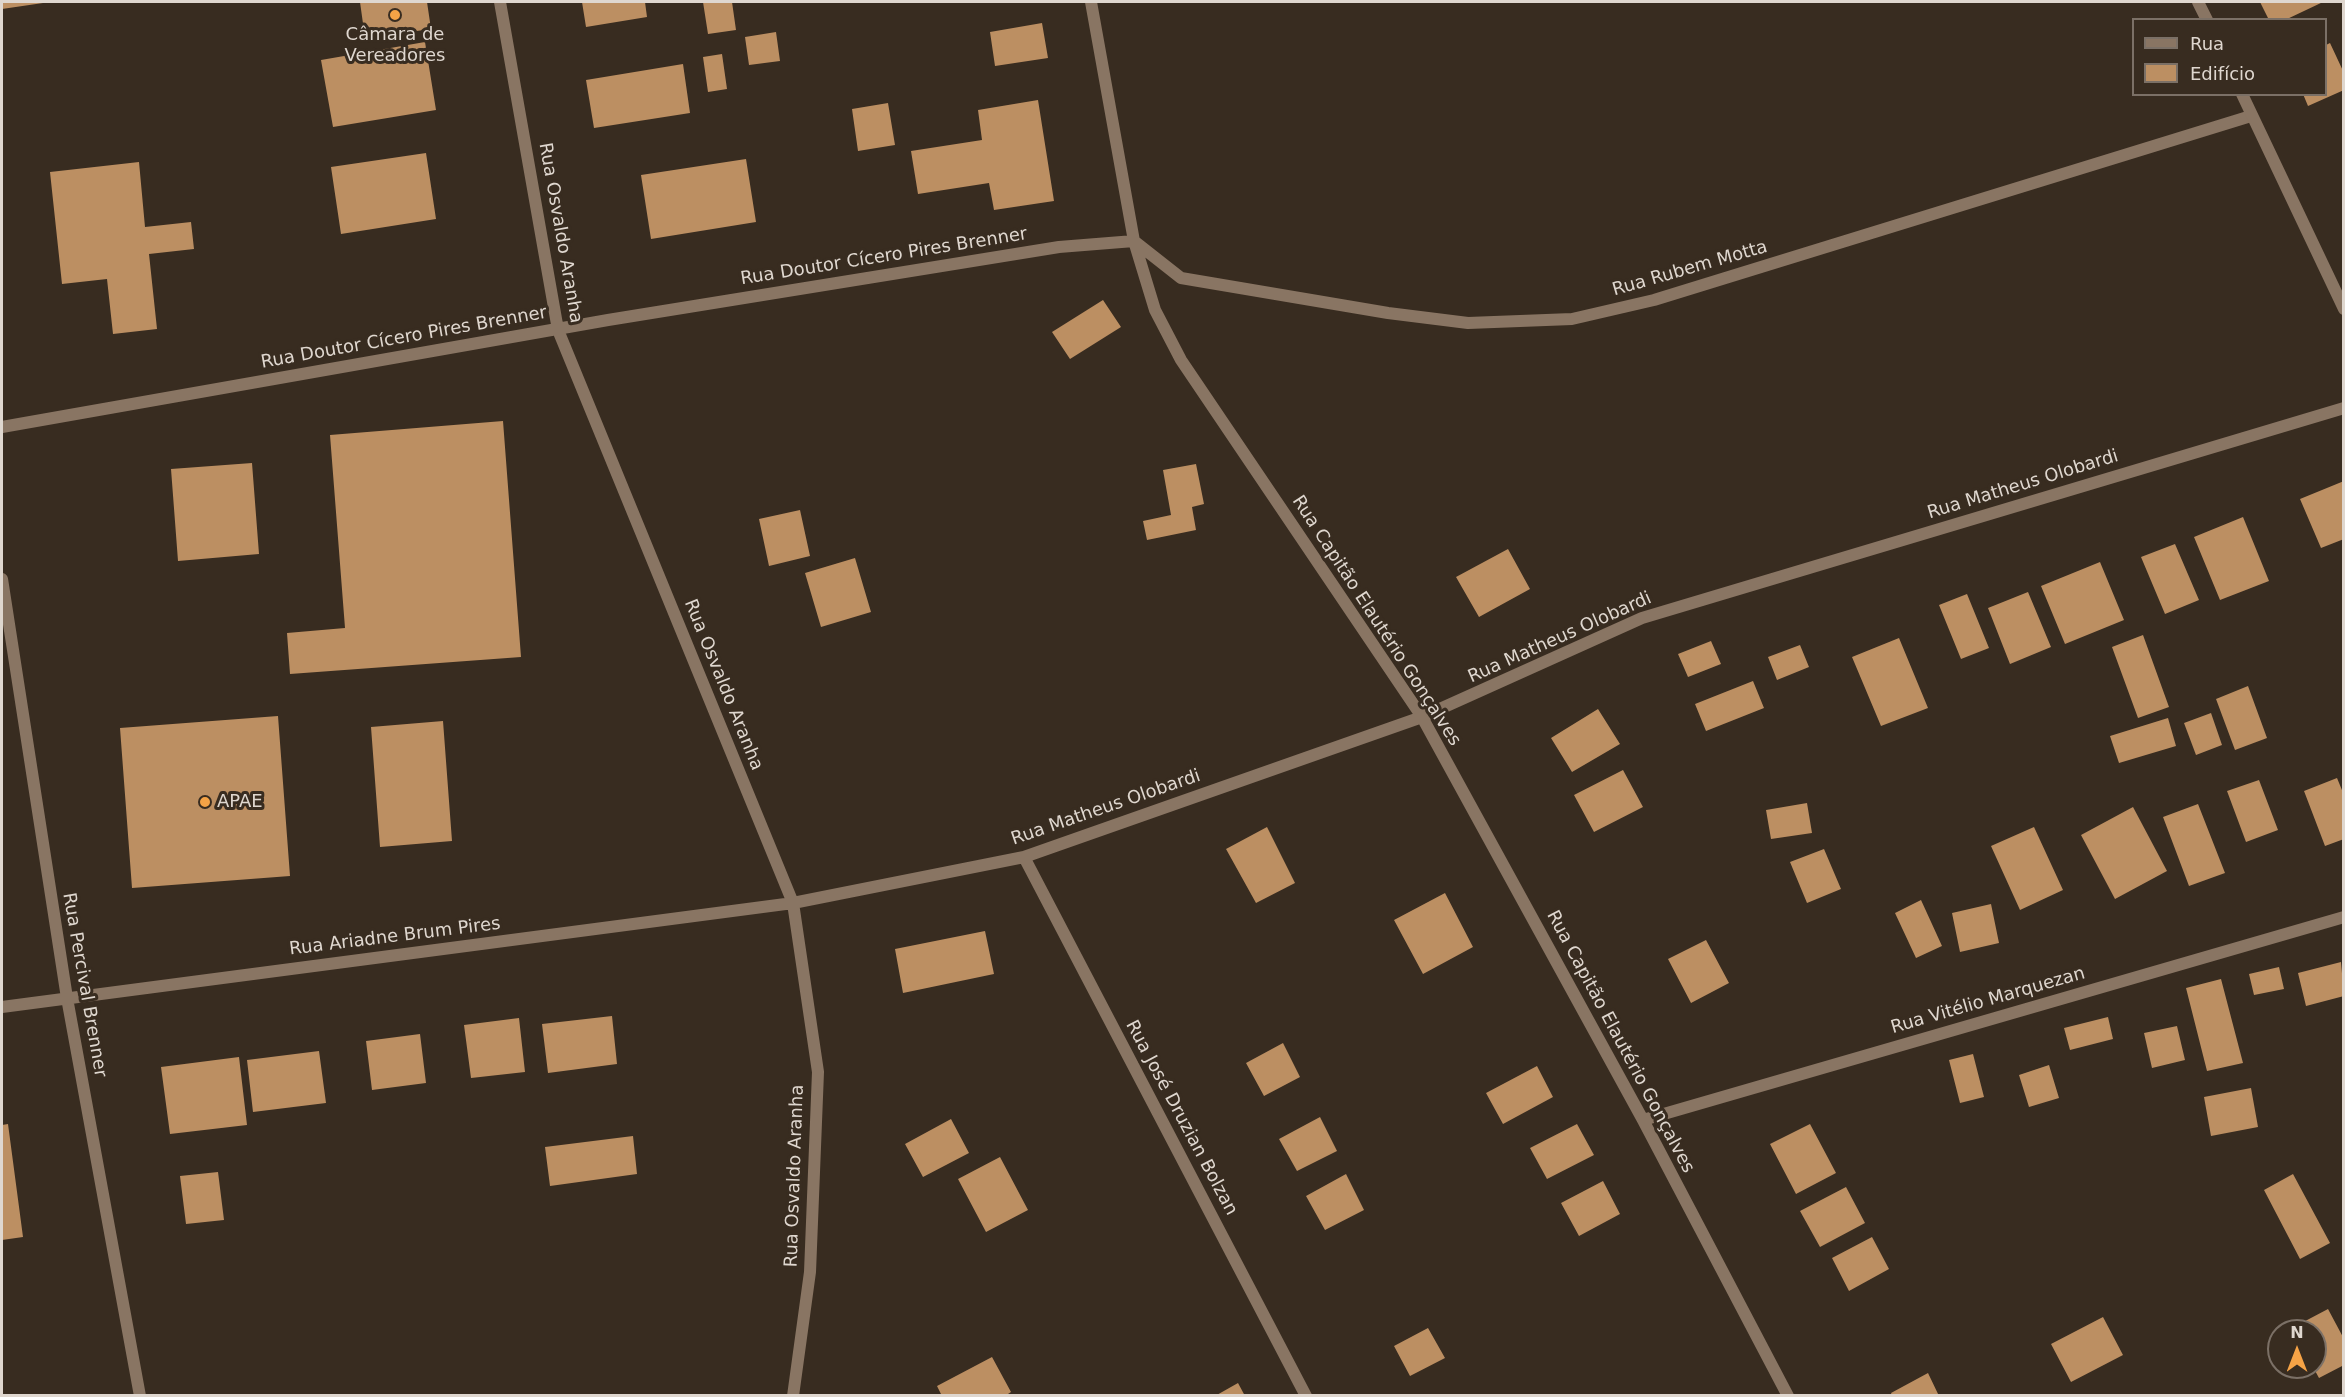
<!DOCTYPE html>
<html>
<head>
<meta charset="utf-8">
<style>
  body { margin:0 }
  #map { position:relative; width:2345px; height:1397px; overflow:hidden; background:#382c20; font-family:"DejaVu Sans",sans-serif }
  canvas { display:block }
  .frame { position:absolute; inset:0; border:3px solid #dfd7cf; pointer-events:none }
  .legend { position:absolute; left:2132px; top:18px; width:195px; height:78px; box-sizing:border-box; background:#382c20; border:2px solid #7b7066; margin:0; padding:8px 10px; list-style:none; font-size:18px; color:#dfd7cf }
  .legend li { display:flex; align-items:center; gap:12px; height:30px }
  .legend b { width:30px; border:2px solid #7b7066 }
  .north { position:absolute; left:2267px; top:1319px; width:60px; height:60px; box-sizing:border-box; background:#382c20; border:2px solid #7b7066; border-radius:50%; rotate:0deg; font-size:16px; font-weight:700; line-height:24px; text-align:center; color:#dfd7cf }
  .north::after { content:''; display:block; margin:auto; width:21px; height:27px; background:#f5a346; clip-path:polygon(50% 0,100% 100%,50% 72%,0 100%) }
</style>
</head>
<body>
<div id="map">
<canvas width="2345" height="1397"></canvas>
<div class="frame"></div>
<ul class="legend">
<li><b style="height:8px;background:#897563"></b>Rua</li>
<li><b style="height:16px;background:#bc8f62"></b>Edifício</li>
</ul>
<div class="north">N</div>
</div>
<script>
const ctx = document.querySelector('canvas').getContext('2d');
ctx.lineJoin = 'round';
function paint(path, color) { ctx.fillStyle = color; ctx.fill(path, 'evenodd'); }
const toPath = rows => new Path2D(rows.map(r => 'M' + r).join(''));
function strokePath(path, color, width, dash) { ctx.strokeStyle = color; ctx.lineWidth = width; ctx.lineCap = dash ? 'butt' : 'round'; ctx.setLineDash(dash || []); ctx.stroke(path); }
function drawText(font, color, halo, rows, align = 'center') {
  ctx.font = font + ' "DejaVu Sans",sans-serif'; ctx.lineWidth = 6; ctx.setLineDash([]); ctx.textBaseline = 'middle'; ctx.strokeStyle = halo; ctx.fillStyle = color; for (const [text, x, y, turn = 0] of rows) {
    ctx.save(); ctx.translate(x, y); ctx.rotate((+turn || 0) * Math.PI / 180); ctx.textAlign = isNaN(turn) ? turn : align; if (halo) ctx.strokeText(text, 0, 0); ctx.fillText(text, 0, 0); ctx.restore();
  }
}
paint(toPath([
  [2,2,43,2,43,3,2,9],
  [360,2,427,2,431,29,365,38],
  [582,2,645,2,647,17,586,27],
  [703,2,732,2,736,30,708,34],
  [2260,2,2323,2,2285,20,2269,20],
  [1042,23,1048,58,995,66,990,32],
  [776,32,780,61,749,65,745,37],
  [425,42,436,110,333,127,321,60],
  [2330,43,2344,73,2344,90,2308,106,2303,94,2326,94,2326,45],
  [722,54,727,89,708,92,703,57],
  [683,64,690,113,594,128,586,80],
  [1038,100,1054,201,994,210,989,183,918,194,911,151,982,140,978,110],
  [888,103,895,145,858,151,852,109],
  [426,153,436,219,341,234,331,167],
  [746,159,756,222,651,239,641,175],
  [139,162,145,227,191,222,194,249,149,254,157,329,113,334,107,279,62,284,50,172],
  [1103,300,1121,327,1070,359,1052,332],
  [503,421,521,657,290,674,287,633,345,628,330,435],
  [252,463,259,554,178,561,171,469],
  [1196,464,1204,504,1192,507,1196,530,1147,540,1143,521,1171,515,1163,470],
  [2344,481,2344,539,2321,548,2300,499],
  [800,510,810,556,769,566,759,519],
  [2243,517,2269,581,2220,600,2194,537],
  [2175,544,2199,600,2165,614,2141,557],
  [1508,549,1530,589,1479,617,1456,577],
  [855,558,871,612,821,627,805,573],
  [2100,562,2124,620,2065,644,2041,586],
  [2028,592,2051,647,2010,664,1988,608],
  [1967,594,1989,648,1961,659,1939,605],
  [2143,635,2169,707,2138,718,2112,647],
  [1899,638,1928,708,1881,726,1852,657],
  [1711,641,1721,664,1688,677,1678,654],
  [1800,645,1809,667,1777,680,1768,657],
  [1753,681,1764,708,1706,731,1695,704],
  [2248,686,2267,738,2235,750,2216,699],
  [1598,709,1620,744,1572,772,1551,738],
  [2211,713,2222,745,2196,755,2184,723],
  [278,716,290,876,132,888,120,728],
  [2168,718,2176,746,2119,763,2110,736],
  [443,721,452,841,380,847,371,727],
  [1623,770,1643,807,1594,832,1574,795],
  [2337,778,2344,795,2344,839,2325,846,2304,791],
  [2259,780,2278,830,2246,842,2227,791],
  [1807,803,1812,833,1771,839,1766,810],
  [2198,804,2225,873,2189,886,2163,817],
  [2133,807,2167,871,2115,899,2081,835],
  [1267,827,1295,883,1256,903,1226,849],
  [2034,827,2063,890,2020,910,1991,846],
  [1824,849,1841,889,1807,903,1790,862],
  [1445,893,1473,947,1423,974,1394,920],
  [1921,900,1942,946,1916,958,1895,913],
  [1991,904,1999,943,1960,952,1952,913],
  [985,931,994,974,903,993,895,949],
  [1706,940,1729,983,1691,1003,1668,959],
  [2341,962,2344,996,2306,1006,2298,973],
  [2279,967,2284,989,2254,995,2249,974],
  [2221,979,2243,1063,2207,1071,2186,988],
  [612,1016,617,1064,548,1073,542,1024],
  [2108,1017,2113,1039,2070,1050,2064,1028],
  [519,1018,525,1072,471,1078,464,1025],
  [2177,1026,2185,1060,2152,1068,2144,1033],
  [420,1034,426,1083,372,1090,366,1041],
  [1283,1043,1300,1077,1264,1096,1246,1063],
  [319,1051,326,1103,253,1112,247,1060],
  [1973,1054,1984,1097,1960,1103,1949,1060],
  [239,1057,247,1125,170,1134,161,1067],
  [2049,1065,2059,1098,2029,1107,2019,1075],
  [1537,1066,1553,1097,1503,1124,1486,1093],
  [2251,1088,2258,1127,2211,1136,2204,1097],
  [1320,1117,1337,1151,1297,1171,1279,1139],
  [951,1119,969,1153,923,1177,905,1144],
  [8,1124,23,1237,2,1240,2,1125],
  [1577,1124,1594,1155,1547,1179,1530,1148],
  [1810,1124,1836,1173,1796,1194,1770,1144],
  [633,1136,637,1174,550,1186,545,1147],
  [1000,1157,1028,1210,986,1232,958,1179],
  [218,1172,224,1220,186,1224,180,1176],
  [1346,1174,1364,1210,1325,1230,1306,1196],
  [2293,1174,2330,1243,2300,1259,2264,1190],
  [1603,1181,1620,1214,1579,1236,1561,1203],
  [1846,1187,1865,1223,1820,1247,1800,1211],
  [1872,1237,1889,1269,1849,1291,1832,1258],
  [2328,1309,2344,1339,2344,1365,2319,1378,2313,1367,2315,1367,2315,1331,2294,1331,2292,1328],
  [2103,1317,2123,1355,2071,1382,2051,1344],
  [1428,1328,1445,1358,1410,1376,1394,1346],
  [992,1357,1011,1392,1005,1396,942,1396,937,1386],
  [1928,1373,1939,1396,1892,1396,1891,1393],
  [1238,1383,1245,1396,1215,1396]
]), '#bc8f62');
strokePath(toPath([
  [500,2,558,330,793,903,818,1072,810,1272,793,1396],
  [1091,2,1134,241,1155,310,1181,360,1422,717,1643,1120,1788,1396],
  [1134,241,1181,278,1388,313,1468,323,1572,319,1654,300,2251,116],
  [2,427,608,320,1059,247,1134,241],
  [2,579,67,998,140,1396],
  [1024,857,1306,1396],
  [2,1007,793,903,1024,857,1422,717,1642,618,2344,408],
  [1643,1120,2344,917]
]), '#897563', 12);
strokePath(toPath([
  [2198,2,2207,20],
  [2242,94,2344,309]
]), '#897563', 12);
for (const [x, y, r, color] of [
  [395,15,6,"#f5a346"],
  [205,802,6,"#f5a346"]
]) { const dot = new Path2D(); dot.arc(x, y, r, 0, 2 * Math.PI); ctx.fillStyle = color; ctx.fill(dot); strokePath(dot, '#382c20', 2); }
drawText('18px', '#dfd7cf', '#382c20', [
  ["Câmara de",395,35],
  ["Vereadores",395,56],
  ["APAE",217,802,"left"]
]);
drawText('18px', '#dfd7cf', '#382c20', [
  ["Rua Osvaldo Aranha",560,233,80],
  ["Rua Doutor Cícero Pires Brenner",884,257,-9],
  ["Rua Rubem Motta",1690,269,-16],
  ["Rua Doutor Cícero Pires Brenner",404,338,-10],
  ["Rua Matheus Olobardi",2023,485,-17],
  ["Rua Capitão Elautério Gonçalves",1376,621,57],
  ["Rua Matheus Olobardi",1560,638,-24],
  ["Rua Osvaldo Aranha",723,685,68],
  ["Rua Matheus Olobardi",1106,808,-19],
  ["Rua Ariadne Brum Pires",395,937,-7],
  ["Rua Percival Brenner",84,985,80],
  ["Rua Vitélio Marquezan",1988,1001,-16],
  ["Rua Capitão Elautério Gonçalves",1620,1042,62],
  ["Rua José Druzian Bolzan",1181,1118,62],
  ["Rua Osvaldo Aranha",795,1176,-88]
]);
</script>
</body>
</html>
